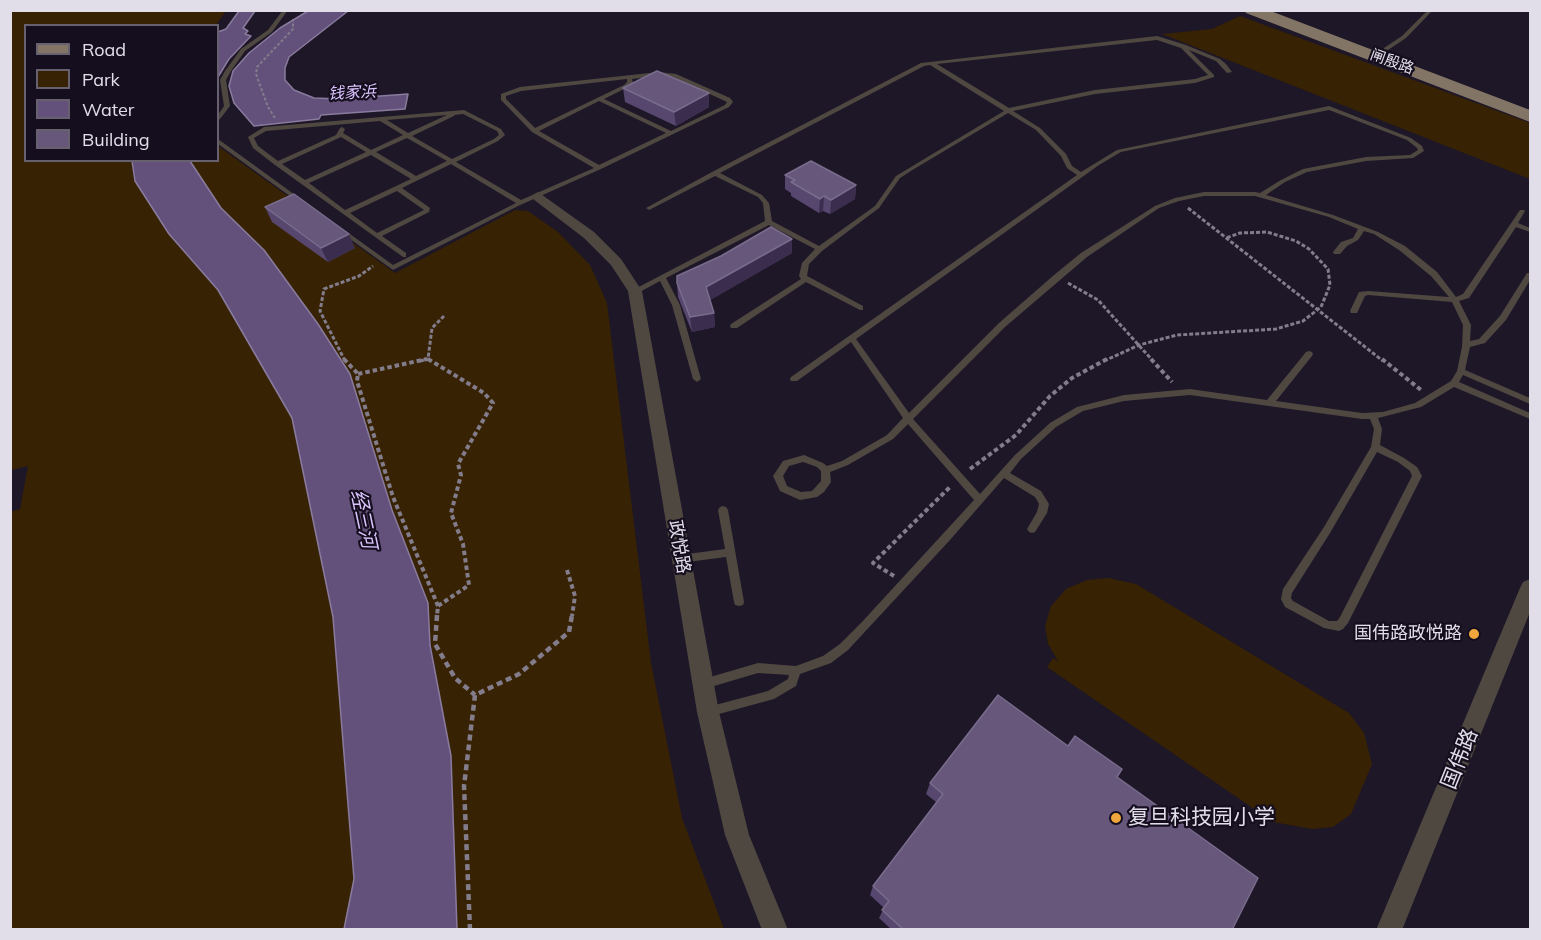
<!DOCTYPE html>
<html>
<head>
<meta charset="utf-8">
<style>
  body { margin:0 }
  #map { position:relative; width:1541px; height:940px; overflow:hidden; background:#1e1728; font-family:Mulish,sans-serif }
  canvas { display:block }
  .frame { position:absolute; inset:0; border:12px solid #e1dde9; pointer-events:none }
  .legend { position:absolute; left:24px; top:24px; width:195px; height:138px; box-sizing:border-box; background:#150e1e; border:2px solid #67616f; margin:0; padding:8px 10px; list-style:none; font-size:18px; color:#e1dde9 }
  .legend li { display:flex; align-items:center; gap:12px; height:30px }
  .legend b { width:30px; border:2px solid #67616f }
</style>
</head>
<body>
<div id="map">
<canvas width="1541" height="940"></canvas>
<div class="frame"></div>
<ul class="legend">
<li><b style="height:8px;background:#827566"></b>Road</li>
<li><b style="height:16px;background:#372203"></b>Park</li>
<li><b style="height:16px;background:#63517c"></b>Water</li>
<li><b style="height:16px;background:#66577b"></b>Building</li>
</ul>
</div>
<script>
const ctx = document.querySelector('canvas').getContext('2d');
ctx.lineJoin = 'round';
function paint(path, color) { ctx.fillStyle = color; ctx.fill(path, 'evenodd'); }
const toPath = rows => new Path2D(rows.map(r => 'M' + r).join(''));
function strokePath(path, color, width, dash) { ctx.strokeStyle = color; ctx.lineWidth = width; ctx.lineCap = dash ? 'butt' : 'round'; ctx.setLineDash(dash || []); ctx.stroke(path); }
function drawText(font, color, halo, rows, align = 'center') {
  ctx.font = font + ' Mulish,"Noto Sans SC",sans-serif'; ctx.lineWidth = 4.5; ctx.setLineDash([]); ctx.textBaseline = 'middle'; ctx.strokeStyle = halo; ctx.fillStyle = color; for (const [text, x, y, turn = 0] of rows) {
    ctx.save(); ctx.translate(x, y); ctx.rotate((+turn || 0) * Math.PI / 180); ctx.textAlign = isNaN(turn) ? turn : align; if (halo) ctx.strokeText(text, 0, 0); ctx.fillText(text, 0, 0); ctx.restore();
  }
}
paint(toPath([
  [11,11,226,11,216,25,26,26,26,160,132,161,136,181,169,234,218,290,292,418,333,617,354,879,344,929,11,929,10,512,20,509,28,466,11,470],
  [1240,16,1530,123,1530,179,1162,34,1212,29],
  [218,146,395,273,515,210,528,211,558,232,590,265,607,303,651,663,682,818,724,929,457,929,453,847,437,680,427,620,428,603,392,510,350,374,318,324,264,250,221,208,193,167,190,161,218,160],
  [1108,578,1136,584,1349,713,1364,733,1372,764,1351,814,1333,827,1312,829,1273,822,1047,667,1053,658,1058,661,1048,644,1045,626,1051,606,1066,589,1087,580]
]), '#372203');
const water = toPath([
  [239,11,255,11,243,28,248,31,245,34,251,36,229,59,218,77,218,32,226,29,239,11],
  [348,11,289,57,285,68,285,80,294,90,314,98,339,99,408,94,405,109,321,115,319,119,254,126,234,103,229,86,233,71,249,53,280,28,308,11,348,11],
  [132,161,190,161,221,208,264,250,318,324,350,374,392,510,428,603,430,645,451,756,457,929,344,929,354,879,333,617,292,418,218,290,169,234,135,181,132,161]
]);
paint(water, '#63517c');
strokePath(water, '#897b9d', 1.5);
strokePath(toPath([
  [275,118,268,107,256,74,257,67,293,29,293,19]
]), '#827c8b', 2, [3, 2]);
strokePath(toPath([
  [1188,208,1383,361],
  [1068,283,1098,300,1153,361],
  [345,361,320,311,324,289,359,276,373,266],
  [420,361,428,359],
  [431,361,428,359,432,328,444,316],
  [1104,361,1139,345,1177,335,1276,329,1303,321,1321,307,1330,285,1328,269,1309,249,1296,241,1267,232,1240,233,1226,238]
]), '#827c8b', 3, [4, 2]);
strokePath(toPath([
  [344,359,358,374,357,381,393,497,438,606],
  [428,359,484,393,493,403,458,464,461,475,451,513,463,544,469,585,438,606,437,616],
  [1151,359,1172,382],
  [1382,359,1421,390],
  [358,374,427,359],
  [970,469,1016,435,1050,396,1072,378,1107,359],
  [567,570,575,596,572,616],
  [894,576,873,563,951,486]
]), '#827c8b', 4, [4.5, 3]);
strokePath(toPath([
  [437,615,435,644,455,678,475,695],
  [470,930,464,786,475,695,519,674,569,632,572,615]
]), '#827c8b', 4.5, [6, 4]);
paint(toPath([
  [283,10,288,10,272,32,245,51,231,71,226,80,230,106,220,119,218,120,218,115,224,106,220,80,225,71,241,49,268,30,283,10],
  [1428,10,1433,10,1406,38,1388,50,1384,50,1384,48,1402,36,1428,10],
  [1157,36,1186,45,1220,59,1226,64,1232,72,1227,73,1216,61,1189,50,1214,75,1214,77,1195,83,1095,94,1013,111,1040,128,1066,154,1072,166,1081,172,1117,150,1329,106,1411,138,1422,146,1424,151,1413,158,1366,161,1307,172,1285,182,1266,195,1333,215,1378,232,1405,246,1437,272,1456,297,1463,294,1520,210,1524,210,1525,211,1518,223,1530,228,1530,232,1516,227,1469,298,1459,301,1471,325,1470,341,1479,339,1500,316,1527,273,1530,273,1530,280,1506,320,1485,343,1470,347,1465,370,1530,398,1530,404,1463,375,1459,382,1530,413,1530,419,1454,387,1421,407,1378,418,1382,429,1380,445,1404,458,1417,467,1422,476,1348,623,1343,629,1339,631,1324,628,1285,607,1281,599,1283,589,1324,527,1371,447,1374,429,1370,419,1362,419,1190,395,1124,401,1083,411,1056,427,1021,459,1010,473,1041,491,1049,504,1047,513,1035,532,1032,533,1029,532,1027,529,1037,512,1039,504,1035,497,1004,478,950,540,848,650,831,663,800,674,796,686,774,699,708,717,704,716,702,712,704,708,768,691,788,679,789,675,758,673,704,689,700,688,699,684,700,680,758,663,796,666,823,656,840,644,861,623,974,500,908,424,893,439,848,465,830,472,831,482,824,492,817,497,800,500,780,491,773,476,783,461,804,455,823,463,827,466,842,461,887,435,903,418,851,342,797,381,791,381,790,379,791,377,1077,175,1067,168,1061,156,1036,130,1008,113,914,169,900,178,879,208,822,251,809,264,807,276,809,277,863,306,863,310,860,310,806,282,737,328,731,328,730,326,731,324,801,279,799,276,802,263,815,249,769,225,666,278,680,305,701,379,697,382,693,379,672,305,660,281,638,293,635,293,631,291,765,221,763,203,758,197,715,176,651,209,649,210,646,208,712,172,921,63,1157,36],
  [1157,40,1181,48,1208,75,1195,79,1095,90,1009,108,937,64,1157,40],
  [930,65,1004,111,896,176,875,206,819,246,772,221,769,203,762,195,720,173,924,66,930,65],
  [1329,110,1407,140,1417,148,1418,150,1410,155,1366,157,1303,169,1281,180,1260,193,1255,192,1204,192,1175,198,1155,206,1081,253,1054,275,999,323,909,413,856,339,1099,165,1121,152,1329,110],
  [1204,196,1255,196,1329,217,1358,229,1353,238,1341,242,1333,252,1334,254,1340,254,1347,246,1358,240,1364,231,1374,234,1399,250,1431,276,1449,297,1368,291,1359,292,1350,311,1351,313,1357,313,1365,296,1368,295,1452,302,1463,325,1462,347,1457,371,1451,381,1415,403,1383,412,1362,413,1276,401,1312,356,1313,354,1312,352,1309,351,1306,352,1267,400,1190,389,1124,395,1077,407,1050,423,1015,455,980,494,913,419,1005,327,1087,257,1159,208,1179,201,1204,196],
  [1377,452,1398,462,1410,471,1412,476,1340,617,1337,621,1329,621,1293,601,1291,598,1292,593,1330,533,1377,452],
  [803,462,817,467,821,471,821,481,812,491,801,492,787,486,783,476,789,466,803,462],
  [659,72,676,74,730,98,733,102,729,107,601,169,518,206,393,270,339,231,339,229,343,229,393,265,516,203,451,164,402,188,430,208,429,212,382,236,406,253,406,257,403,257,275,165,253,148,248,137,264,127,464,110,501,129,505,135,498,141,456,162,521,200,594,168,532,132,501,100,501,94,520,87,659,72],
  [659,76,673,77,727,102,725,105,671,131,604,99,628,87,633,83,632,79,659,76],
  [627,79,627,82,624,85,535,128,506,99,506,96,521,91,627,79],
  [599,101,666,133,599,165,539,131,599,101],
  [463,114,497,131,499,135,494,139,452,159,412,136,454,116,455,115,463,114],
  [447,115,408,133,387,120,447,115],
  [380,121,403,135,371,150,343,133,345,129,342,127,340,128,336,135,278,161,258,146,254,138,266,131,380,121],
  [341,137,366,152,305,180,282,164,341,137],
  [407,138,447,161,416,176,376,152,407,138],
  [371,155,411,179,345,210,309,183,371,155],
  [397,191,424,210,377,233,350,213,397,191],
  [218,139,302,200,302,202,298,202,218,144,218,139],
  [723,506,726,507,728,510,744,602,743,605,739,606,735,605,734,602,726,557,680,563,677,562,675,559,677,556,680,555,725,549,718,510,720,507,723,506]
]), '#4e4841');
paint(toPath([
  [538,192,594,232,621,259,642,291,719,712,749,835,788,930,762,930,725,835,697,712,628,291,611,265,584,238,533,199,531,196,538,192],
  [1530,579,1530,612,1402,930,1376,930,1520,588,1523,582,1530,579]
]), '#4e4841');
paint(toPath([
  [1244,10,1268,10,1530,110,1530,122,1246,13,1244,10]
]), '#827566');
paint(toPath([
  [623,88,709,93,709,107,676,126,625,102],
  [785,175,856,185,855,199,830,214,823,211,819,213,791,196,791,193,785,189],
  [265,207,355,248,328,262,272,222],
  [792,239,792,253,710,300,714,313,715,327,692,332,678,297,677,283],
  [1068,746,1117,777,1232,930,892,930,879,918,884,908,870,895,873,886,936,802,926,794,930,783]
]), '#57476e');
paint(toPath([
  [709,93,709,107,676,126,674,112],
  [856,185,855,199,830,214,831,200],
  [824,196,823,211,819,213,820,199],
  [349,234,355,248,328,262,321,248],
  [792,239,792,253,707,302,706,287],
  [714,313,715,327,692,332,690,317]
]), '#3a2d4d');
const building = toPath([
  [657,71,709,93,674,112,623,88,657,71],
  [811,161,856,185,831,200,824,196,820,199,791,182,795,180,785,175,811,161],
  [294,194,349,234,321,248,265,207,294,194],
  [771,227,792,239,706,287,714,313,690,317,677,283,677,276,721,256,771,227],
  [998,695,1068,746,1075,736,1122,769,1117,777,1258,878,1232,930,904,930,882,910,889,901,873,886,943,794,930,783,998,695]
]);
paint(building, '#66577b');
strokePath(building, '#796c8d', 1.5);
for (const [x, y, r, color] of [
  [1474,634,6,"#efa73d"],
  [1116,818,6,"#efa73d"]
]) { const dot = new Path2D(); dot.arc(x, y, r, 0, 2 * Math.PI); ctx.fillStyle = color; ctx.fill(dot); strokePath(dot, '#150e1e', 2); }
drawText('15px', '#e1dde9', '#150e1e', [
  ["闸殷路",1392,62,20]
]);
drawText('italic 16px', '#dac4fd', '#150e1e', [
  ["钱家浜",352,93,-3]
]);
drawText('18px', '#e1dde9', '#150e1e', [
  ["政悦路",679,547,80]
]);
drawText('18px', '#e1dde9', '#150e1e', [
  ["国伟路政悦路",1462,634]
], 'right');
drawText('italic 20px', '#dac4fd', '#150e1e', [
  ["经三河",363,519,78]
]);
drawText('21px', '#e1dde9', '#150e1e', [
  ["国伟路",1460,759,-68]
]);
drawText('21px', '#e1dde9', '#150e1e', [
  ["复旦科技园小学",1128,818]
], 'left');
</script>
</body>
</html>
